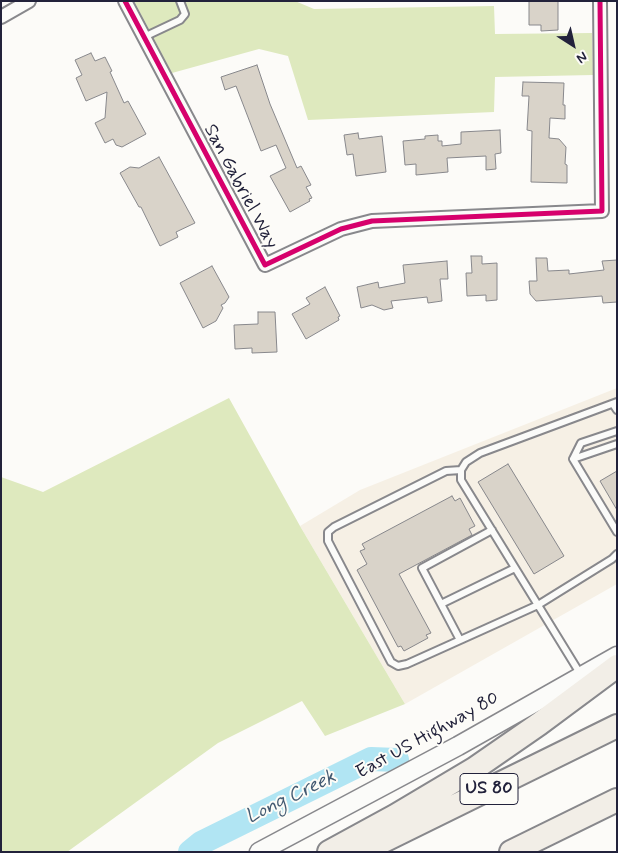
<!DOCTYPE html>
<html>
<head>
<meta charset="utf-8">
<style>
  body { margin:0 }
  #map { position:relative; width:618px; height:853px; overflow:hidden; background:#fcfbf8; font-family:Mynerve,sans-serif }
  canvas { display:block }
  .frame { position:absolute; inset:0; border:2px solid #22223b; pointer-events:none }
  .north { position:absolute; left:548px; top:20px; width:50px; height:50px; -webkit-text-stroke:4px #fdfcf7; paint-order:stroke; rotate:145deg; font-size:14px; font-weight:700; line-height:20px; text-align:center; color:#22223b }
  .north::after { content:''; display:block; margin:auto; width:18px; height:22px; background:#22223b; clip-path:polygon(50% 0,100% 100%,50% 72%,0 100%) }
</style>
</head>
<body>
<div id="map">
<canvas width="618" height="853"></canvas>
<div class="frame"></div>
<div class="north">N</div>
</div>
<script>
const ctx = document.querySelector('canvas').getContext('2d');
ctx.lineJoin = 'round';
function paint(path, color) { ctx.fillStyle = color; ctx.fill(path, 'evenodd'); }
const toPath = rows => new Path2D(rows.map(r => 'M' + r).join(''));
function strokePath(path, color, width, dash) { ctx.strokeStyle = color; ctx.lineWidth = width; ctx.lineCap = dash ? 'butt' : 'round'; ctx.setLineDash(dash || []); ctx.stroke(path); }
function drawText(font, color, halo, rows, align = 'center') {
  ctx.font = font + ' Mynerve,sans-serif'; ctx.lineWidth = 4; ctx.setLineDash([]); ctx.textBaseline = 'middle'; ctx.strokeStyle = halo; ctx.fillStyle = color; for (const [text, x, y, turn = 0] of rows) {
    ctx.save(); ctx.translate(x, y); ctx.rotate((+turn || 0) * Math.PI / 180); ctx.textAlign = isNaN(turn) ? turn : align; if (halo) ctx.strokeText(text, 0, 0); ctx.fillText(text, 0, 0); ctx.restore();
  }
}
paint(toPath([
  [617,388,617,584,405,704,300,526,360,490]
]), '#f6f0e5');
paint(toPath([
  [134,1,295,1,314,9,494,6,495,34,592,33,593,75,495,77,494,112,308,120,288,56,259,49,172,73],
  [229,398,300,526,405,704,325,736,302,701,218,743,67,852,1,852,1,477,43,492]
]), '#dee9be');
strokePath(toPath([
  [190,852,201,843,371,759,397,760]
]), '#b1e5f3', 24);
const building = toPath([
  [529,1,558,1,558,30,541,31,541,25,529,25,529,1],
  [91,53,95,61,105,57,112,71,110,72,124,103,128,101,146,134,122,147,116,145,113,139,105,143,95,123,105,118,107,92,86,101,76,78,82,75,75,60,91,53],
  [257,65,270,104,297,168,301,166,311,185,306,187,312,198,309,199,310,201,290,212,270,176,286,168,276,145,261,151,236,86,225,90,221,77,257,65],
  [523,82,564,83,563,105,565,105,565,119,550,118,549,138,559,139,566,147,565,164,567,165,567,183,531,182,532,131,527,130,529,96,522,96,523,82],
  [500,130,501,153,495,154,496,169,486,170,486,156,447,158,448,172,416,175,416,164,405,165,403,141,425,139,425,136,438,135,438,141,442,141,442,146,461,144,461,132,500,130],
  [358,133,359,139,382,136,386,172,356,176,353,154,347,155,344,135,358,133],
  [159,157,195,223,176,232,178,237,160,246,141,207,139,207,120,173,130,167,139,168,159,157],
  [471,256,482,256,482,264,497,263,497,300,486,301,486,295,467,296,466,273,472,273,471,256],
  [536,258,547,258,548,271,569,270,569,274,604,270,602,261,617,260,617,302,603,303,602,296,536,301,530,294,529,281,537,281,536,258],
  [447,261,448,279,440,279,442,301,428,303,427,297,391,301,393,308,384,310,372,305,361,308,357,287,378,282,379,288,405,283,403,265,447,261],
  [212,266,229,297,225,303,221,305,223,308,216,321,203,328,180,283,212,266],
  [325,287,340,316,338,317,339,320,306,339,292,314,310,304,306,298,325,287],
  [258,312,275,312,277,352,252,353,252,348,235,349,234,325,258,324,258,312],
  [508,464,564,556,534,574,478,482,508,464],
  [617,471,617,510,600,481,617,471],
  [452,496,455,501,460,498,475,526,469,529,472,535,399,574,431,633,426,635,428,638,404,651,401,646,398,647,357,570,367,564,360,551,365,549,362,544,452,496]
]);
paint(building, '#d9d3c9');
strokePath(building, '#88888c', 1);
const lane = toPath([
  [144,37,180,20,185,14,180,1],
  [613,404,617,410],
  [573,459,617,532],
  [573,459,581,443,617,431],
  [573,459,617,444],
  [461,470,446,471,334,527,328,532,328,541,391,662,398,666,407,664,538,605,612,559,617,554],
  [441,604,515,568],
  [460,640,422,568,492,530],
  [581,675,461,480,461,470,466,462,480,453,617,402]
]);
const street = toPath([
  [125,1,265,265,341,229,372,221,602,211,600,1],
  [1,17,29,1]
]);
const secondary = toPath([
  [259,852,458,746,617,656]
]);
const highway = toPath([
  [329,852,395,816,474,769,539,724,617,666],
  [361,852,617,726],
  [511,852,617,800]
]);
strokePath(lane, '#88888c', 10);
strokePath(street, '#88888c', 16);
strokePath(secondary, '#88888c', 21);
strokePath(highway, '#88888c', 26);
strokePath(lane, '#fbfbf9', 6);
strokePath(street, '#fbfbf9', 12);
strokePath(secondary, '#fbfbf9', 18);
strokePath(highway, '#f2eee7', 22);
strokePath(toPath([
  [125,1,265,265,341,229,372,221,602,211,600,1]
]), '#d6006c', 5);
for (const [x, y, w] of [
  [489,789,58]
]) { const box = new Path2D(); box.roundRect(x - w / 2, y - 15.5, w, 31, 4); ctx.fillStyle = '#fdfcf7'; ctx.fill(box); strokePath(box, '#22223b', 1); }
drawText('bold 18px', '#22223b', null, [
  ["US 80",489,789]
]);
drawText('19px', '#22223b', '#fdfcf7', [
  ["San Gabriel Way",240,187,62],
  ["East US Highway 80",428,736,-29]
]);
drawText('italic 20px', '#435a72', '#fdfcf7', [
  ["Long Creek",291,798,-26]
]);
</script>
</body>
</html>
